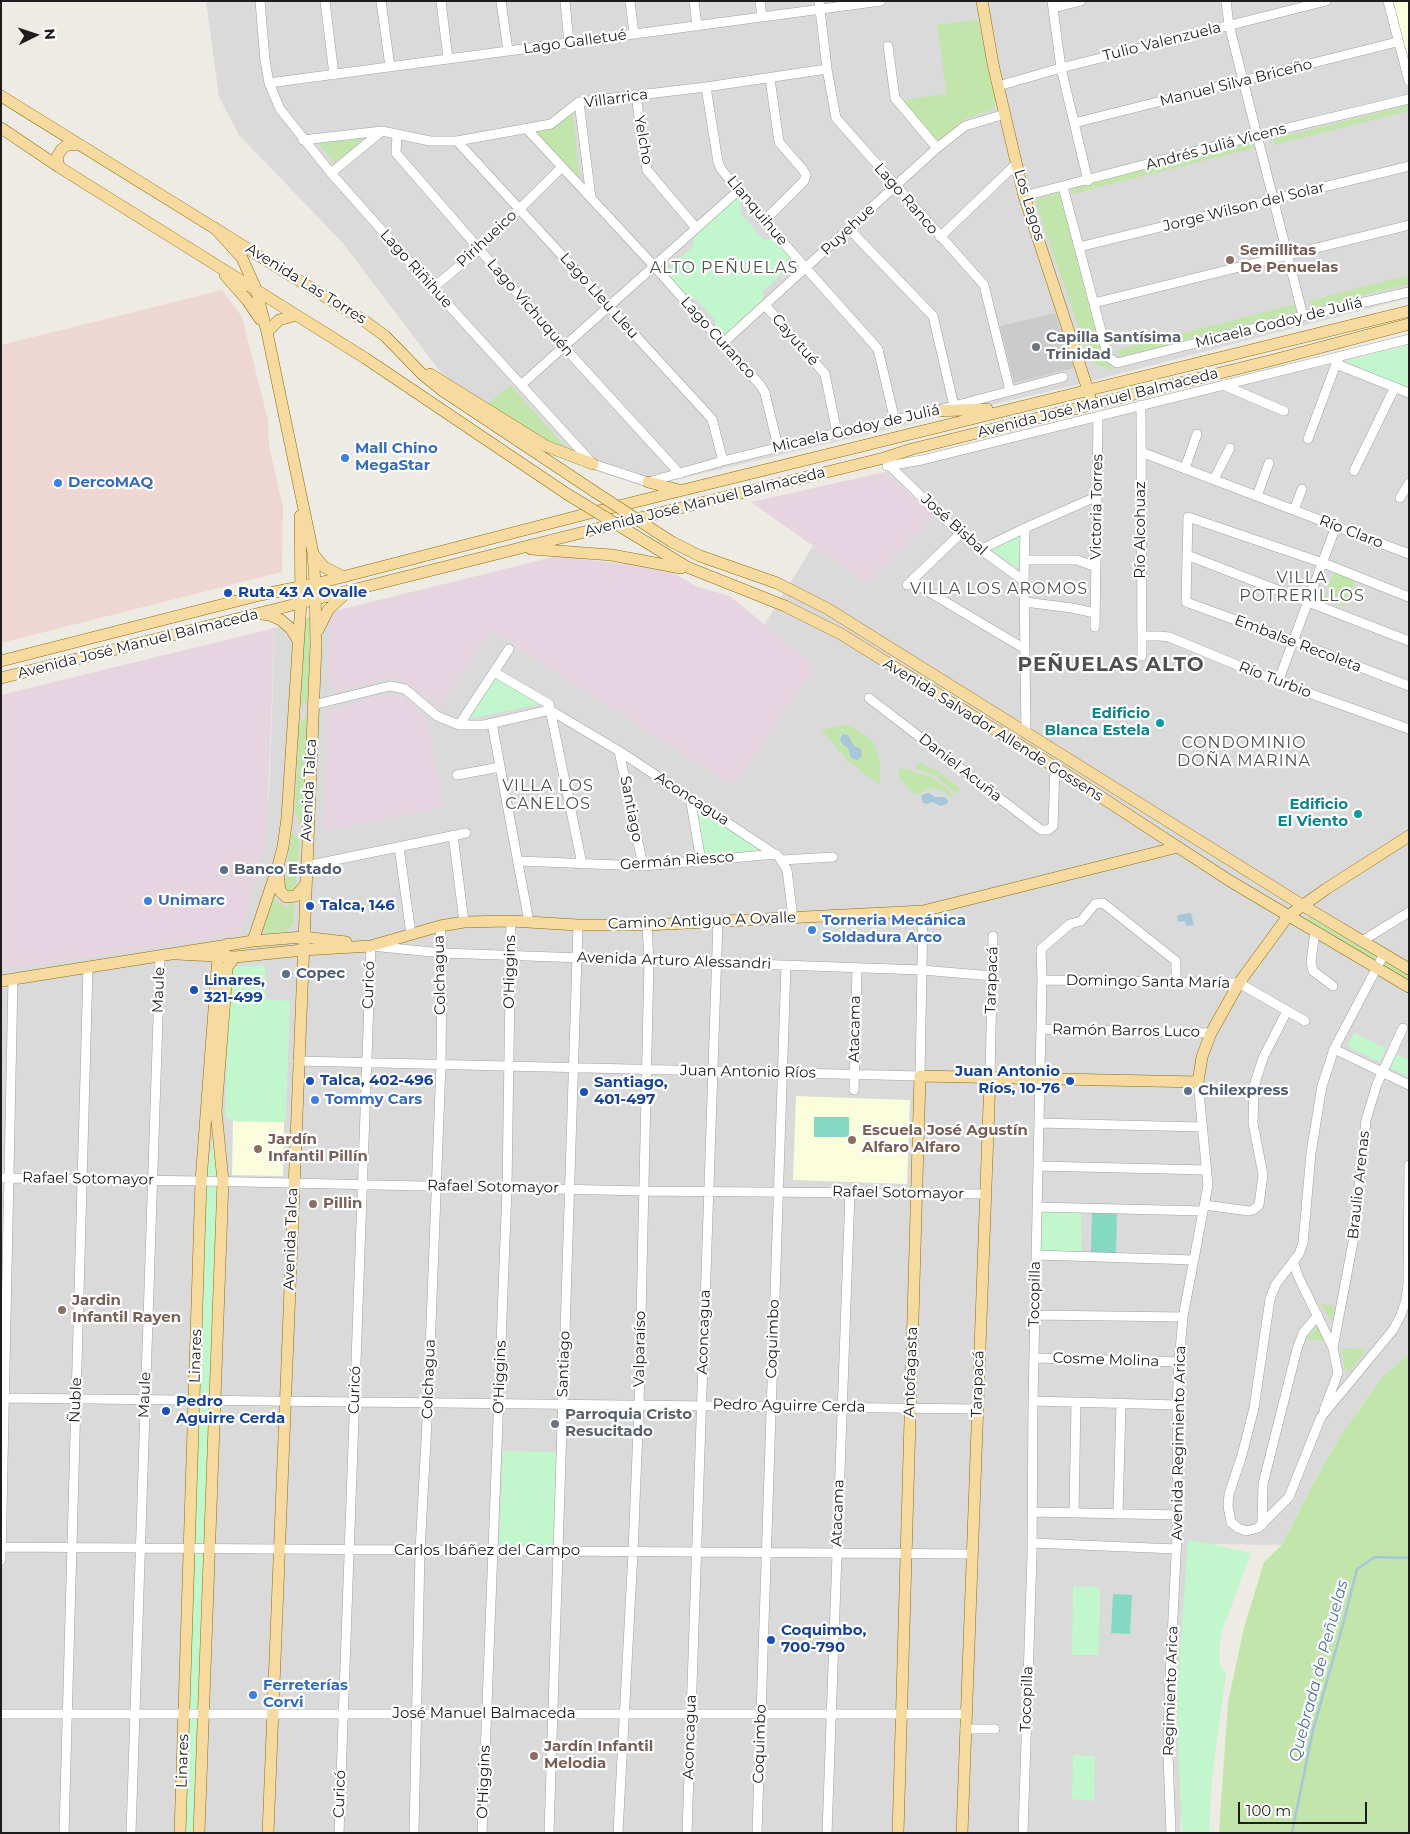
<!DOCTYPE html>
<html>
<head>
<meta charset="utf-8">
<style>
  body { margin:0 }
  #map { position:relative; width:1410px; height:1834px; overflow:hidden; background:#edebe3; font-family:Montserrat,sans-serif }
  canvas { display:block }
  .frame { position:absolute; inset:0; border:2px solid #1d1d1d; pointer-events:none }
  .north { position:absolute; left:10px; top:10px; width:50px; height:50px; -webkit-text-stroke:4px #fff; paint-order:stroke; rotate:86deg; font-size:14px; font-weight:700; line-height:20px; text-align:center; color:#1d1d1d }
  .north::after { content:''; display:block; margin:auto; width:18px; height:22px; background:#1d1d1d; clip-path:polygon(50% 0,100% 100%,50% 72%,0 100%) }
  .scale { position:absolute; left:1238px; top:1802px; width:129px; height:22px; box-sizing:border-box; border:2px solid #1d1d1d; border-top:0; padding-left:6px; font-size:15px; line-height:18px; white-space:nowrap; color:#1d1d1d; -webkit-text-stroke:4px #fff; paint-order:stroke }
</style>
</head>
<body>
<div id="map">
<canvas width="1410" height="1834"></canvas>
<div class="frame"></div>
<div class="north">N</div>
<div class="scale">100 m</div>
</div>
<script>
const ctx = document.querySelector('canvas').getContext('2d');
ctx.lineJoin = 'round';
function paint(path, color) { ctx.fillStyle = color; ctx.fill(path, 'evenodd'); }
const toPath = rows => new Path2D(rows.map(r => 'M' + r).join(''));
function strokePath(path, color, width, dash) { ctx.strokeStyle = color; ctx.lineWidth = width; ctx.lineCap = dash ? 'butt' : 'round'; ctx.setLineDash(dash || []); ctx.stroke(path); }
function drawText(font, color, halo, rows, align = 'center') {
  ctx.font = font + ' Montserrat,sans-serif'; ctx.lineWidth = 4.5; ctx.setLineDash([]); ctx.textBaseline = 'middle'; ctx.strokeStyle = halo; ctx.fillStyle = color; for (const [text, x, y, turn = 0] of rows) {
    ctx.save(); ctx.translate(x, y); ctx.rotate((+turn || 0) * Math.PI / 180); ctx.textAlign = isNaN(turn) ? turn : align; if (halo) ctx.strokeText(text, 0, 0); ctx.fillText(text, 0, 0); ctx.restore();
  }
}
paint(toPath([
  [206,1,1409,1,1409,298,1084,383,645,487,585,467,567,449,487,405,442,374,342,242,239,135,219,97],
  [1409,345,1409,1354,1383,1376,1341,1435,1312,1486,1282,1545,1204,1544,1192,1540,1180,1833,1,1833,1,970,240,934,269,795,275,628,310,617,426,589,816,667,764,625,813,546,867,584,935,515,885,472]
]), '#dbdada');
paint(toPath([
  [222,290,242,317,268,420,269,446,283,507,282,572,1,643,1,345]
]), '#eed7d3');
paint(toPath([
  [885,472,935,516,867,584,751,502],
  [557,556,667,569,695,586,730,596,816,667,733,786,492,631,439,708,411,686,391,679,384,679,334,692,328,678,330,618,335,611],
  [275,628,266,841,240,934,1,970,1,695],
  [393,693,403,697,427,717,443,808,323,831,329,711,383,694]
]), '#e6d5e1');
paint(toPath([
  [1392,1,1409,1,1409,67],
  [796,1096,910,1100,907,1184,793,1180],
  [233,1121,284,1122,283,1176,232,1175]
]), '#f9fddc');
paint(toPath([
  [1055,313,1074,368,1014,383,1000,326]
]), '#cbcbcb');
paint(toPath([
  [978,20,996,101,995,106,992,110,966,118,938,143,901,100,947,94,937,25],
  [1409,105,1409,111,1274,145,1273,139],
  [573,111,580,185,535,132,556,127],
  [367,136,336,164,319,144,321,142],
  [1252,142,1254,148,1072,194,1070,188],
  [1060,192,1110,363,1113,371,1091,362,1035,201,1036,199],
  [1409,275,1409,284,1321,306,1312,306,1309,301],
  [1296,304,1298,311,1120,357,1117,350],
  [510,385,567,449,540,439,487,405],
  [1334,572,1355,580,1345,607,1324,599],
  [310,617,308,702,301,707,304,624,305,619],
  [307,716,304,829,295,813,299,724],
  [847,725,856,729,869,738,874,744,880,762,880,784,871,779,848,761,821,730],
  [844,733,848,735,854,746,861,749,862,755,859,759,857,760,851,758,848,748,840,741,840,735],
  [918,762,938,771,960,789,956,794,936,776,917,769,915,768],
  [902,768,933,778,946,788,953,796,951,798,943,791,930,788,917,795,908,789,900,778,898,772],
  [292,831,300,842,295,888,293,891,289,893,285,886],
  [272,896,279,903,286,907,294,903,294,923,287,931,266,934,263,927],
  [1309,917,1376,956,1374,960,1303,919],
  [1386,962,1409,974,1409,980,1384,965],
  [1320,1304,1335,1306,1333,1322],
  [1316,1326,1325,1341,1306,1339],
  [1342,1348,1366,1349,1350,1372,1344,1368],
  [1409,1354,1409,1833,1219,1833,1228,1702,1244,1628,1264,1562,1282,1545,1312,1486,1341,1435,1383,1376]
]), '#c1e5ab');
paint(toPath([
  [735,198,739,198,741,200,740,213,764,240,776,239,796,262,797,267,793,273,782,274,763,291,763,300,727,333,719,335,715,330,715,320,696,299,688,299,663,273,693,247,693,237],
  [1409,345,1409,389,1347,362,1348,360],
  [1018,533,1022,535,1022,571,990,549],
  [500,679,540,704,469,719,494,680],
  [693,808,760,850,706,855,702,851],
  [265,965,266,999,290,1001,286,1117,284,1122,233,1121,225,1116,230,970,234,967],
  [1354,1033,1386,1048,1380,1062,1347,1046],
  [1395,1054,1409,1060,1409,1077,1388,1067],
  [214,1130,217,1186,195,1833,185,1833,205,1186],
  [1042,1211,1081,1213,1082,1253,1041,1252],
  [503,1451,558,1452,555,1545,499,1546],
  [1188,1539,1251,1553,1221,1634,1219,1657,1221,1668,1226,1674,1212,1778,1209,1833,1182,1833,1177,1723,1178,1681],
  [1073,1586,1100,1587,1099,1655,1072,1655],
  [1073,1755,1095,1756,1094,1801,1072,1799]
]), '#c2f6cc');
paint(toPath([
  [814,1117,849,1117,849,1137,814,1137],
  [1092,1212,1117,1212,1116,1253,1091,1252],
  [1113,1594,1132,1595,1130,1634,1111,1633]
]), '#85d8c1');
paint(toPath([
  [842,734,848,735,854,746,861,749,862,755,859,759,857,760,851,758,848,748,842,744,840,739],
  [929,793,935,797,944,797,948,800,947,804,940,806,933,802,926,804,922,802,921,796,924,794],
  [1191,913,1194,925,1186,926,1185,921,1178,922,1177,915]
]), '#a6c7d9');
strokePath(toPath([
  [1292,1833,1313,1730,1344,1621,1357,1569,1375,1557,1409,1558]
]), '#a6c7d9', 2.5);
const minor = toPath([
  [260,1,265,60,269,83,280,109,331,173,433,288,593,464,648,482,723,461,837,433,935,411,1063,377],
  [325,1,334,75],
  [381,1,390,67],
  [441,1,448,59],
  [501,1,508,51],
  [565,1,569,43],
  [630,1,634,34],
  [694,1,697,26],
  [760,1,762,17],
  [819,1,827,69,836,118,984,285,1010,391],
  [1052,1,1061,68,1088,181],
  [1226,1,1229,25,1303,316],
  [1388,1,1409,81],
  [1053,8,1081,1],
  [888,46,895,98,937,148],
  [269,83,881,1],
  [998,86,1061,68,1326,1],
  [706,87,718,162,721,169,764,221,878,349,895,421],
  [636,96,647,170,696,228],
  [579,102,591,198],
  [1074,123,1397,42],
  [526,128,654,266,761,386,765,393,778,447],
  [397,134,396,153,564,347,680,474],
  [303,140,382,131,430,141,457,141,551,124,579,102,706,87,827,69],
  [457,141,712,419,723,461],
  [331,173,382,131],
  [1063,187,1108,357,1117,363,1303,316,1409,292],
  [1024,196,1258,135,1409,99],
  [764,221,804,181,806,175,803,170,779,142,770,79],
  [849,229,933,316,954,406],
  [940,237,1016,164],
  [1079,247,1409,166],
  [433,288,478,250,561,168],
  [1094,303,1409,225],
  [765,305,825,374,837,433],
  [723,343,937,148,965,126,1005,114],
  [1340,356,1336,364,1409,393],
  [521,385,739,190],
  [1223,385,1284,411],
  [1141,405,1142,656],
  [1308,439,1336,364],
  [1141,452,1409,554],
  [887,466,922,460,1409,339],
  [887,466,891,467,960,534,1024,581],
  [1185,468,1197,434],
  [1354,471,1395,387],
  [1214,479,1230,448],
  [1257,496,1269,463],
  [1400,498,1409,483],
  [1294,510,1302,489],
  [1025,528,1024,581,1026,732],
  [980,550,1025,528,1098,496],
  [1187,555,1409,641],
  [1025,560,1077,560,1096,567],
  [912,582,1025,649],
  [907,585,960,534],
  [1409,597,1323,563,1188,517,1186,602,1293,641,1409,686],
  [1025,602,1072,608,1095,613],
  [1095,627,1098,416],
  [1142,636,1160,636,1169,637,1278,682,1409,729],
  [494,672,549,704,582,864],
  [1278,682,1336,526],
  [869,698,1041,830,1048,830,1053,826,1055,767],
  [313,705,390,686,405,689,437,716,459,725,484,725,550,710,619,751,779,857,787,870,793,918],
  [492,723,529,922],
  [459,725,509,649],
  [619,751,643,866],
  [457,775,500,767],
  [690,797,701,861],
  [453,835,464,922],
  [399,847,411,934],
  [782,860,833,857],
  [518,861,643,866,776,854],
  [306,866,466,833],
  [1315,932,1311,962,1313,971,1333,986],
  [1362,941,1409,912],
  [1384,954,1334,1049,1322,1086,1311,1153,1303,1243,1299,1254,1276,1284,1270,1299,1254,1408,1242,1455,1229,1494,1228,1506,1230,1517,1231,1522,1238,1528,1246,1531,1258,1528,1289,1497,1321,1417,1393,1330,1401,1315,1406,1300,1408,1284,1409,1165],
  [1042,980,1239,983,1305,1021],
  [1041,1029,1211,1033],
  [1334,1049,1409,1085],
  [298,1061,920,1076,923,911],
  [990,1078,993,936],
  [854,1090,857,968],
  [1039,1123,1201,1127],
  [1038,1166,1207,1170],
  [1,1178,201,1181,643,1191,985,1194],
  [1204,1205,1249,1211,1253,1210,1259,1205,1263,1175,1253,1123,1254,1086,1263,1058,1287,1011],
  [1037,1207,1203,1211],
  [1036,1255,1194,1260],
  [1293,1261,1298,1276,1333,1348,1338,1373,1324,1410],
  [1035,1315,1183,1317],
  [1333,1348,1353,1242,1366,1120,1377,1084,1403,1028],
  [1034,1358,1179,1362],
  [1,1398,977,1409],
  [1033,1401,1177,1405],
  [1032,1512,1178,1515],
  [1074,1513,1076,1402],
  [1118,1514,1121,1403],
  [1262,1525,1263,1484,1297,1349,1303,1333,1318,1315],
  [1032,1543,1176,1549],
  [1,1547,972,1554],
  [1,1560,13,979],
  [1,1714,966,1714],
  [965,1729,995,1729],
  [64,1833,88,968],
  [131,1833,160,957],
  [339,1833,371,946,442,953,922,970,992,976],
  [414,1833,420,1551,428,1403,441,1064,442,953,440,926],
  [482,1833,507,1188,511,921],
  [549,1833,578,925],
  [618,1833,633,1552,639,1405,649,961,647,925],
  [687,1833,718,921],
  [757,1833,786,965],
  [827,1833,850,1192],
  [1023,1833,1032,1555,1033,1401,1042,980,1041,949,1070,924,1081,921,1095,904,1103,903,1176,961,1176,982],
  [1171,1833,1168,1755,1169,1699,1178,1515,1177,1405,1179,1362,1183,1317,1208,1185,1198,1082]
]);
const major = toPath([
  [982,1,993,64,1024,196,1090,396],
  [1,96,366,322,385,336,423,375,443,391,595,492],
  [1,128,59,167,365,358,567,494],
  [59,167,57,157,61,150,67,145,78,145],
  [215,228,242,258,256,289,267,332,313,553,315,583,316,644,268,1833],
  [225,275,247,300,260,319],
  [267,332,279,320,296,315],
  [430,374,546,446,593,464],
  [935,411,987,409],
  [648,482,679,490],
  [655,531,672,542,700,556,777,583,828,609,1302,905,1409,969],
  [636,536,687,567,785,606,841,634,1055,767,1230,881,1409,987],
  [531,549,612,555,681,568],
  [314,555,324,567,344,577],
  [261,614,269,615,281,620,291,629,298,640],
  [318,630,328,610,346,593],
  [1,661,260,595,323,582,582,515,1409,311],
  [1,678,668,511,884,458,912,449,1277,359,1409,324],
  [278,873,280,891,286,897,296,896,305,885],
  [253,941,278,866,283,847,287,818,301,603,300,516],
  [177,954,235,957,303,950,371,946,440,926,464,922,511,921,578,925,647,925,923,911,1178,847],
  [1,981,253,941,303,937,346,942],
  [180,1833,201,1181,218,957,228,944],
  [199,1833,223,1181,216,1111,227,972,227,967,235,957],
  [898,1833,920,1076,1198,1082,1202,1057,1211,1033,1239,983,1288,916,1326,889,1409,836],
  [962,1833,990,1078]
]);
strokePath(minor, '#a1a1a1', 10);
strokePath(major, '#8d7009', 12);
strokePath(minor, '#fff', 9);
strokePath(major, '#f6da9f', 11);
const majorBridge = toPath([
  [595,492,655,531],
  [567,494,636,536]
]);
strokePath(majorBridge, '#8d7009', 12, []);
strokePath(majorBridge, '#f6da9f', 11);
for (const [x, y, r, color] of [
  [1230,260,5,"#8d6e63"],
  [1036,347,5,"#6b7280"],
  [345,458,5,"#3f7fe0"],
  [58,483,5,"#3f7fe0"],
  [228,593,5,"#1a4fb4"],
  [1160,723,5,"#0f9aa8"],
  [1358,814,5,"#0f9aa8"],
  [224,870,5,"#5c6f8a"],
  [148,901,5,"#3f7fe0"],
  [310,906,5,"#1a4fb4"],
  [812,930,5,"#3f7fe0"],
  [286,974,5,"#5c6f8a"],
  [194,990,5,"#1a4fb4"],
  [310,1081,5,"#1a4fb4"],
  [1070,1081,5,"#1a4fb4"],
  [1188,1091,5,"#5c6f8a"],
  [584,1092,5,"#1a4fb4"],
  [315,1100,5,"#3f7fe0"],
  [852,1140,5,"#8d6e63"],
  [258,1149,5,"#8d6e63"],
  [313,1204,5,"#8d6e63"],
  [62,1310,5,"#8d6e63"],
  [166,1411,5,"#1a4fb4"],
  [555,1424,5,"#6b7280"],
  [771,1640,5,"#1a4fb4"],
  [253,1695,5,"#3f7fe0"],
  [534,1756,5,"#8d6e63"]
]) { const dot = new Path2D(); dot.arc(x, y, r, 0, 2 * Math.PI); ctx.fillStyle = color; ctx.fill(dot); strokePath(dot, '#fff', 2); }
drawText('15px', '#1d1d1d', '#fff', [
  ["Lago Galletué",575,42,-8],
  ["Tulio Valenzuela",1162,42,-14],
  ["Manuel Silva Briceño",1236,83,-14],
  ["Villarrica",616,99,-8],
  ["Yelcho",643,140,80],
  ["Andrés Juliá Vicens",1216,147,-15],
  ["Lago Ranco",906,199,49],
  ["Los Lagos",1029,205,73],
  ["Jorge Wilson del Solar",1244,207,-14],
  ["Llanquihue",757,211,50],
  ["Puyehue",848,230,-43],
  ["Pirihueico",487,239,-43],
  ["Lago Riñihue",416,269,48],
  ["Avenida Las Torres",306,284,32],
  ["Lago Lleu Lleu",599,296,48],
  ["Lago Vichuquén",530,308,49],
  ["Micaela Godoy de Juliá",1279,323,-14],
  ["Lago Curanco",718,338,48],
  ["Cayutué",795,340,49],
  ["Avenida José Manuel Balmaceda",1098,403,-14],
  ["Micaela Godoy de Juliá",856,429,-13],
  ["Avenida José Manuel Balmaceda",705,502,-14],
  ["Victoria Torres",1097,507,-89],
  ["José Bisbal",954,525,42],
  ["Río Alcohuaz",1141,530,-90],
  ["Río Claro",1351,532,21],
  ["Avenida José Manuel Balmaceda",138,644,-14],
  ["Embalse Recoleta",1298,644,21],
  ["Río Turbio",1275,680,21],
  ["Avenida Salvador Allende Gossens",993,730,32],
  ["Daniel Acuña",960,768,38],
  ["Avenida Talca",309,790,-87],
  ["Aconcagua",692,799,33],
  ["Santiago",631,809,79],
  ["Germán Riesco",677,861,-4],
  ["Camino Antiguo A Ovalle",702,921,-2],
  ["Avenida Arturo Alessandri",674,961,2],
  ["O'Higgins",510,972,-89],
  ["Colchagua",440,975,-91],
  ["Tarapacá",992,980,-88],
  ["Domingo Santa María",1148,982,1],
  ["Curicó",369,985,-88],
  ["Maule",159,990,-88],
  ["Atacama",855,1029,-89],
  ["Ramón Barros Luco",1126,1031,1],
  ["Juan Antonio Ríos",748,1072,1],
  ["Rafael Sotomayor",88,1179,1],
  ["Braulio Arenas",1359,1185,-84],
  ["Rafael Sotomayor",493,1187,1],
  ["Rafael Sotomayor",898,1193,1],
  ["Avenida Talca",291,1239,-88],
  ["Tocopilla",1035,1294,-89],
  ["Aconcagua",704,1332,-88],
  ["Coquimbo",773,1339,-88],
  ["Valparaíso",640,1349,-89],
  ["Linares",196,1356,-88],
  ["Cosme Molina",1106,1360,2],
  ["Santiago",564,1364,-88],
  ["Antofagasta",911,1372,-88],
  ["O'Higgins",500,1377,-88],
  ["Colchagua",429,1379,-88],
  ["Tarapacá",978,1384,-88],
  ["Curicó",355,1390,-88],
  ["Maule",145,1395,-88],
  ["Ñuble",76,1400,-88],
  ["Pedro Aguirre Cerda",789,1406,1],
  ["Avenida Regimiento Arica",1179,1443,-89],
  ["Atacama",838,1513,-88],
  ["Carlos Ibáñez del Campo",487,1551],
  ["Regimiento Arica",1171,1691,-88],
  ["Tocopilla",1027,1699,-88],
  ["José Manuel Balmaceda",484,1714],
  ["Aconcagua",690,1737,-88],
  ["Coquimbo",760,1744,-88],
  ["Linares",183,1761,-88],
  ["O'Higgins",484,1782,-88],
  ["Curicó",340,1794,-88]
]);
drawText('bold 15px', '#785e54', '#fff', [
  ["Semillitas",1240,251],
  ["De Penuelas",1240,268],
  ["Escuela José Agustín",862,1131],
  ["Alfaro Alfaro",862,1148],
  ["Jardín",268,1140],
  ["Infantil Pillín",268,1157],
  ["Pillin",323,1204],
  ["Jardin",72,1301],
  ["Infantil Rayen",72,1318],
  ["Jardín Infantil",544,1747],
  ["Melodia",544,1764]
], 'left');
drawText('bold 15px', '#5b616d', '#fff', [
  ["Capilla Santísima",1046,338],
  ["Trinidad",1046,355],
  ["Parroquia Cristo",565,1415],
  ["Resucitado",565,1432]
], 'left');
drawText('bold 15px', '#366cbe', '#fff', [
  ["Mall Chino",355,449],
  ["MegaStar",355,466],
  ["DercoMAQ",68,483],
  ["Unimarc",158,901],
  ["Torneria Mecánica",822,921],
  ["Soldadura Arco",822,938],
  ["Tommy Cars",325,1100],
  ["Ferreterías",263,1686],
  ["Corvi",263,1703]
], 'left');
drawText('bold 15px', '#164399', '#fff', [
  ["Ruta 43 A Ovalle",238,593],
  ["Talca, 146",320,906],
  ["Linares,",204,981],
  ["321-499",204,998],
  ["Juan Antonio",1060,1072,"right"],
  ["Ríos, 10-76",1060,1089,"right"],
  ["Talca, 402-496",320,1081],
  ["Santiago,",594,1083],
  ["401-497",594,1100],
  ["Pedro",176,1402],
  ["Aguirre Cerda",176,1419],
  ["Coquimbo,",781,1631],
  ["700-790",781,1648]
], 'left');
drawText('bold 15px', '#0d838f', '#fff', [
  ["Edificio",1150,714],
  ["Blanca Estela",1150,731],
  ["Edificio",1348,805],
  ["El Viento",1348,822]
], 'right');
drawText('bold 15px', '#4e5e75', '#fff', [
  ["Banco Estado",234,870],
  ["Copec",296,974],
  ["Chilexpress",1198,1091]
], 'left');
ctx.letterSpacing = '1px';
drawText('16px', '#505050', '#fff', [
  ["ALTO PEÑUELAS",724,268],
  ["VILLA",1302,578],
  ["POTRERILLOS",1302,596],
  ["VILLA LOS AROMOS",999,589],
  ["CONDOMINIO",1244,743],
  ["DOÑA MARINA",1244,761],
  ["VILLA LOS",548,786],
  ["CANELOS",548,804]
]);
ctx.letterSpacing = '0px';
drawText('italic 16px', '#4f71a6', '#fff', [
  ["Quebrada de Peñuelas",1319,1671,-75]
]);
ctx.letterSpacing = '1px';
drawText('bold 20px', '#505050', '#fff', [
  ["PEÑUELAS ALTO",1111,665]
]);
ctx.letterSpacing = '0px';
</script>
</body>
</html>
